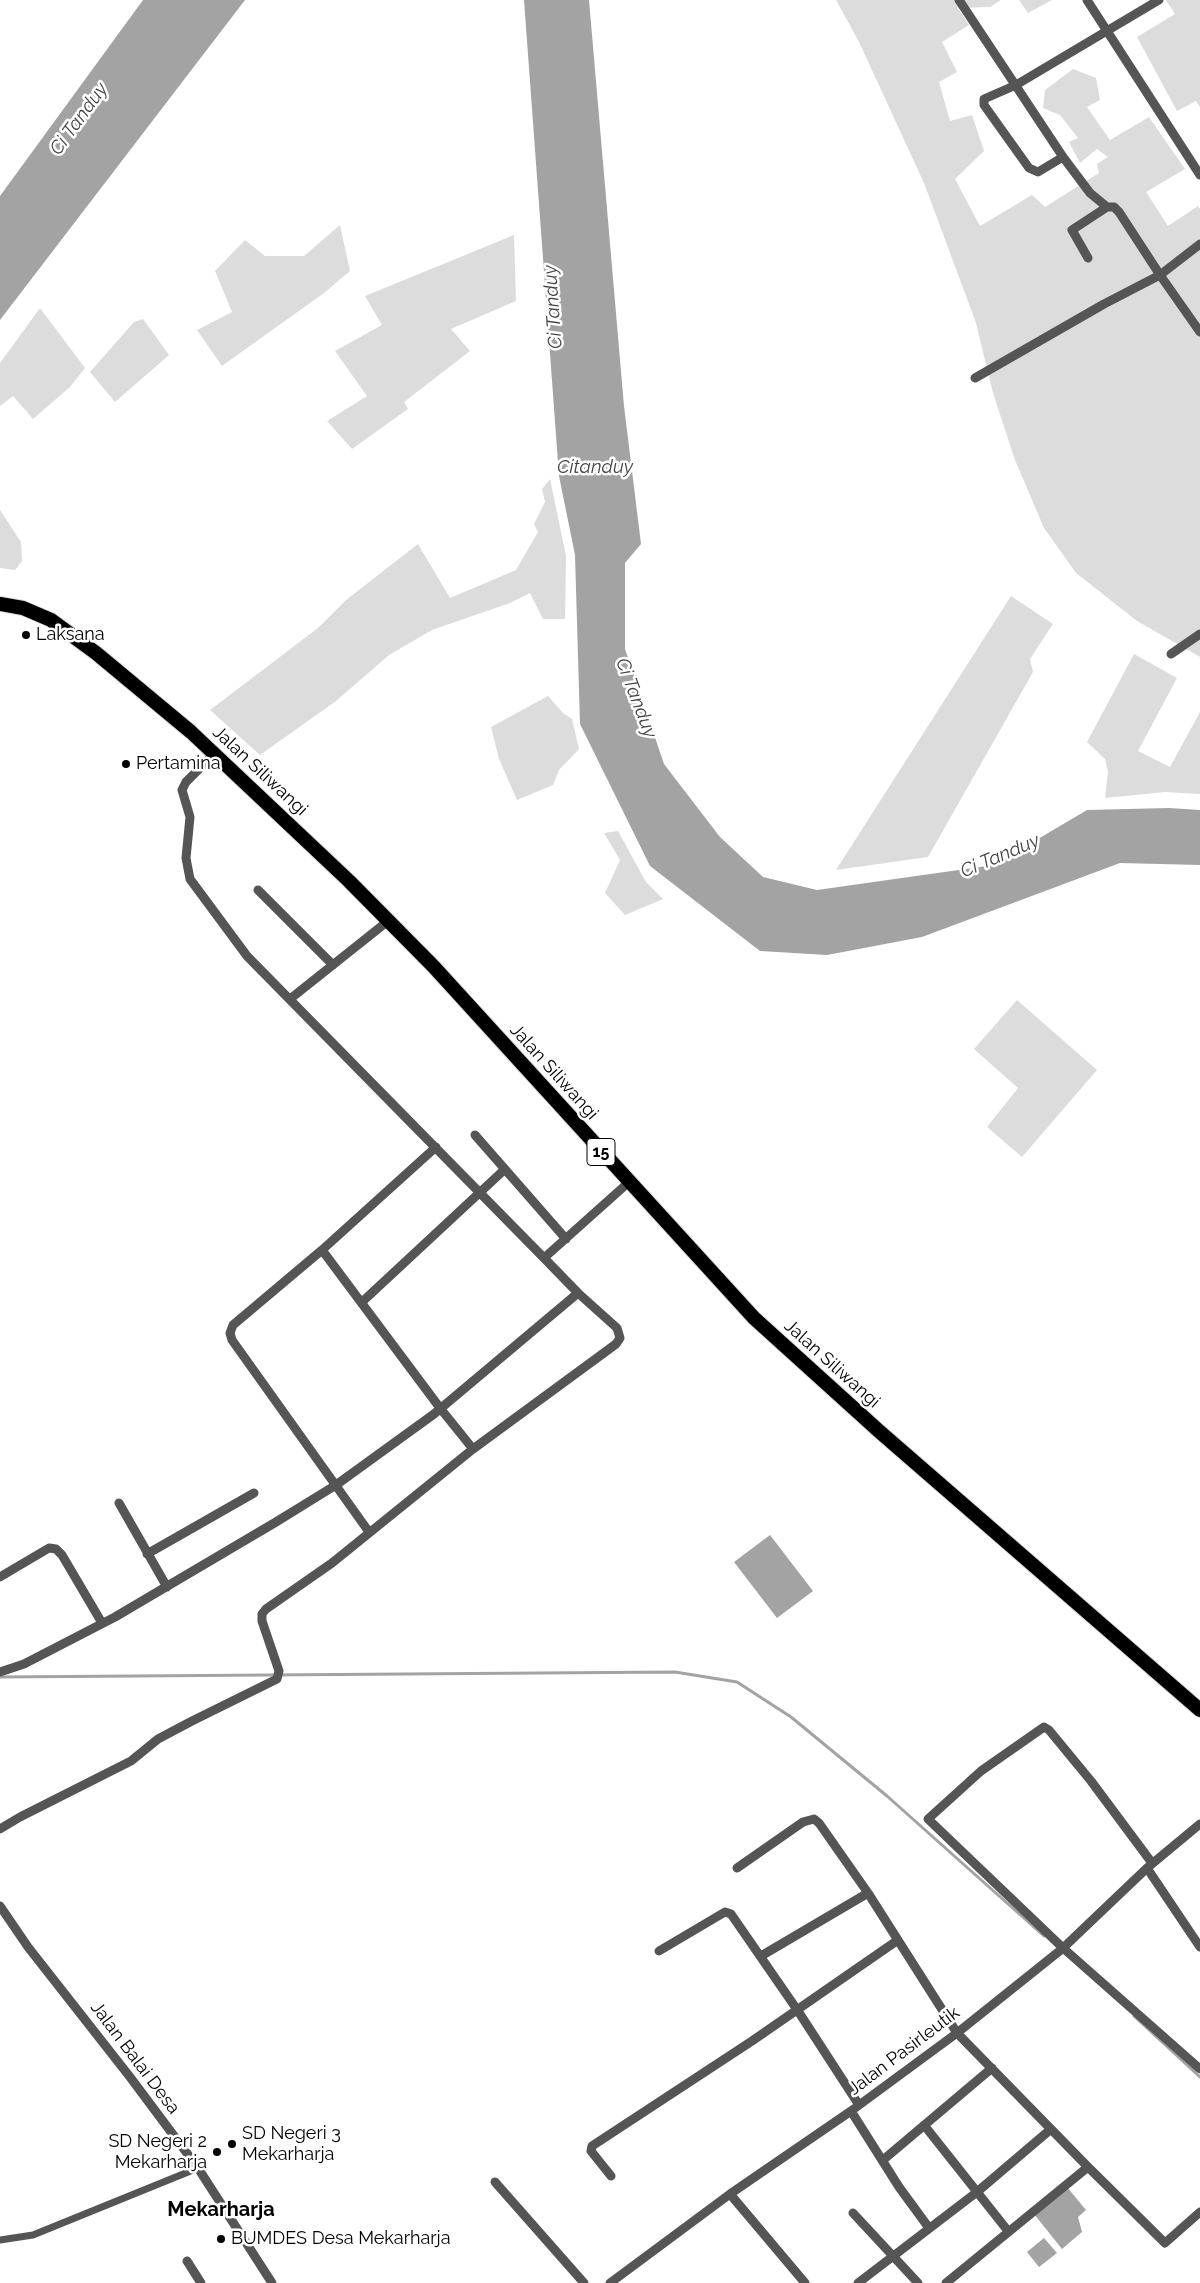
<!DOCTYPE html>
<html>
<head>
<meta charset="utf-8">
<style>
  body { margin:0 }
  canvas { display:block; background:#fff }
</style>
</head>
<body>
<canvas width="1200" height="2283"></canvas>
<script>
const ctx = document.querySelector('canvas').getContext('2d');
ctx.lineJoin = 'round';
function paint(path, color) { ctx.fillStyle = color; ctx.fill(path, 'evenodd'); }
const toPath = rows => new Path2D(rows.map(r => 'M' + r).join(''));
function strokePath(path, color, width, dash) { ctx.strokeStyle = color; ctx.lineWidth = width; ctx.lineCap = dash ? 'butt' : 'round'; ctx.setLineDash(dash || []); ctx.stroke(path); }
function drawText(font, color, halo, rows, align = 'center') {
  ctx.font = font + ' Raleway,sans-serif'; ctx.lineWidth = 5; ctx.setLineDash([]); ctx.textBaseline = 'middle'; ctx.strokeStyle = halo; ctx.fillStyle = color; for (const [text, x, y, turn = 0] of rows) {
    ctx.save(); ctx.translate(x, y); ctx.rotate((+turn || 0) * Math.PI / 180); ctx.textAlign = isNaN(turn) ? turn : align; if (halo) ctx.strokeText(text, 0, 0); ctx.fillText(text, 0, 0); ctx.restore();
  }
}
paint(toPath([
  [836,0,1001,0,990,7,958,8,969,25,942,42,957,72,939,82,950,121,972,115,984,151,955,179,980,226,1032,195,1045,207,1099,173,1097,164,1108,157,1097,149,1080,163,1069,142,1078,138,1060,115,1043,108,1045,90,1073,69,1096,78,1100,100,1087,107,1110,140,1149,117,1185,169,1146,192,1168,226,1198,206,1200,209,1200,657,1137,621,1076,573,1044,528,1015,460,993,393,976,323,924,183,859,42],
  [1019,0,1052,0,1028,13],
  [1166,0,1200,0,1200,107,1196,101,1177,111,1137,37,1175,14],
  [340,225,350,271,324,293,222,366,197,330,232,312,215,271,245,240,265,256,304,256],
  [514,235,516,301,451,329,470,351,404,402,408,409,352,449,327,421,367,396,335,351,382,325,365,296],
  [40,308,85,368,70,387,33,419,13,396,0,406,0,363],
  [143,319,169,355,115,402,90,372,134,322],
  [550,479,566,556,565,619,543,619,530,593,510,603,432,630,389,655,336,701,260,755,210,710,318,628,346,600,418,544,450,598,516,570,538,532,534,524,545,502,542,489],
  [0,510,21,542,22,561,15,570,0,568],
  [1011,596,1053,624,1030,659,1033,672,928,857,836,870],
  [1134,654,1177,678,1138,751,1170,767,1200,712,1200,794,1165,792,1105,798,1108,772,1105,759,1087,742],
  [548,696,563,713,572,719,579,749,559,770,553,785,517,800,499,759,491,727],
  [618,831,646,882,663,899,625,915,605,893,620,860,604,833],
  [1017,1000,1097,1070,1022,1157,987,1127,1018,1088,974,1049]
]), '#dcdcdc');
paint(toPath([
  [143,0,245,0,0,320,0,196],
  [524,0,589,0,624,406,641,544,625,563,625,649,664,764,720,837,763,877,817,890,994,865,1087,810,1169,808,1200,810,1200,865,1120,863,922,937,827,955,760,951,650,866,580,724,575,555,559,476],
  [770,1535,813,1591,777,1618,734,1562],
  [1067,2187,1086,2210,1078,2217,1082,2232,1062,2249,1034,2214],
  [1044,2238,1057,2253,1039,2267,1027,2252]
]), '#a3a3a3');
strokePath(toPath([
  [0,1677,675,1672,737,1682,791,1717,887,1796,1044,1936],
  [1134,2016,1200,2077]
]), '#a3a3a3', 3);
const trunk = toPath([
  [0,604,23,608,51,620,96,653,191,732,349,881,434,967,754,1318,880,1432,1200,1710]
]);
strokePath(trunk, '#dbdbdb', 16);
strokePath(toPath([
  [0,2240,33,2235,198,2168]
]), '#555', 7);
strokePath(toPath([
  [959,0,1063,157,1090,193,1107,207,1114,207,1119,212,1160,275,1200,332],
  [1087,0,1200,175],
  [1063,157,1038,172,1029,168,984,105,984,99,1016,85,1159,0],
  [1088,258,1072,230,1107,207],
  [975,378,1104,304,1160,275,1200,244],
  [1171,654,1200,634],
  [213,755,186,782,182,790,190,817,186,858,190,879,247,956,544,1258],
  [258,890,333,965],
  [290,999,388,921],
  [475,1135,566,1239],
  [436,1147,322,1250,440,1408,473,1449],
  [322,1250,233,1325,230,1333,232,1340,369,1532],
  [362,1302,504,1170],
  [119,1503,167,1587],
  [147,1554,254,1493],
  [0,1577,49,1548,56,1549,62,1555,102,1623],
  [0,1672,24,1664,115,1617,276,1522,336,1485,434,1414,578,1293,544,1258,629,1182],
  [0,1829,20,1817,131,1761,158,1739,192,1721,277,1679,279,1671,262,1621,262,1614,266,1609,332,1563,473,1449,616,1344,620,1338,617,1328,578,1293],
  [1152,1863,1091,1781,1049,1730,1044,1727,981,1771,928,1819,1063,1948,1200,2069],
  [737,1868,803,1822,814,1819,819,1823,868,1893,957,2033,1088,2167,1165,2243,1200,2212],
  [1147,1868,1200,1947],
  [0,1906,28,1947,130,2077,198,2168,272,2283],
  [659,1951,725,1912,731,1914,798,2011,859,2105],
  [761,1956,868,1893],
  [851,2111,899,2187,929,2228],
  [924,2125,1008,2231],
  [883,2160,992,2068],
  [611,2176,591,2151,592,2146,752,2041,898,1940],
  [495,2182,584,2283],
  [730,2194,805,2283],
  [853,2213,918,2283],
  [187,2261,201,2283],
  [610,2283,730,2194,851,2111,957,2033,1062,1949,1147,1868,1200,1824],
  [858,2283,977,2192,1051,2129],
  [946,2283,1088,2167]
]), '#555', 9);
strokePath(trunk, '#000', 14);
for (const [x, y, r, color] of [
  [26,635,5,"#000"],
  [126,764,5,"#000"],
  [232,2144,5,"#000"],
  [217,2152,5,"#000"],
  [221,2239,5,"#000"]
]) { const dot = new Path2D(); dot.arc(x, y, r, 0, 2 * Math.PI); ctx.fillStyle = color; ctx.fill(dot); strokePath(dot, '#fff', 2); }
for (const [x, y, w] of [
  [601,1152,28]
]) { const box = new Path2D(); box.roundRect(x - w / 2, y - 13.5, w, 27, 4); ctx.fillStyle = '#fff'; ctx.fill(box); strokePath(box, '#000', 1); }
drawText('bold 16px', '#000', null, [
  ["15",601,1152]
]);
drawText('18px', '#000', '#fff', [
  ["Laksana",36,635],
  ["Pertamina",136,764],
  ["SD Negeri 3",242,2134],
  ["Mekarharja",242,2155],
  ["SD Negeri 2",207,2142,"right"],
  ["Mekarharja",207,2163,"right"],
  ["BUMDES Desa Mekarharja",231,2239]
], 'left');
drawText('18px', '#000', '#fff', [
  ["Jalan Siliwangi",260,771,43],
  ["Jalan Siliwangi",554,1072,48],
  ["Jalan Siliwangi",832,1364,42],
  ["Jalan Pasirleutik",904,2051,-37],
  ["Jalan Balai Desa",135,2058,53]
]);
drawText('italic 19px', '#444', '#fff', [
  ["Ci Tanduy",79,119,-54],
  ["Ci Tanduy",553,307,-94],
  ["Citanduy",595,467],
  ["Ci Tanduy",636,698,69],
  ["Ci Tanduy",1000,856,-23]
]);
drawText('bold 20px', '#000', '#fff', [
  ["Mekarharja",221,2210]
]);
</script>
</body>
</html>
